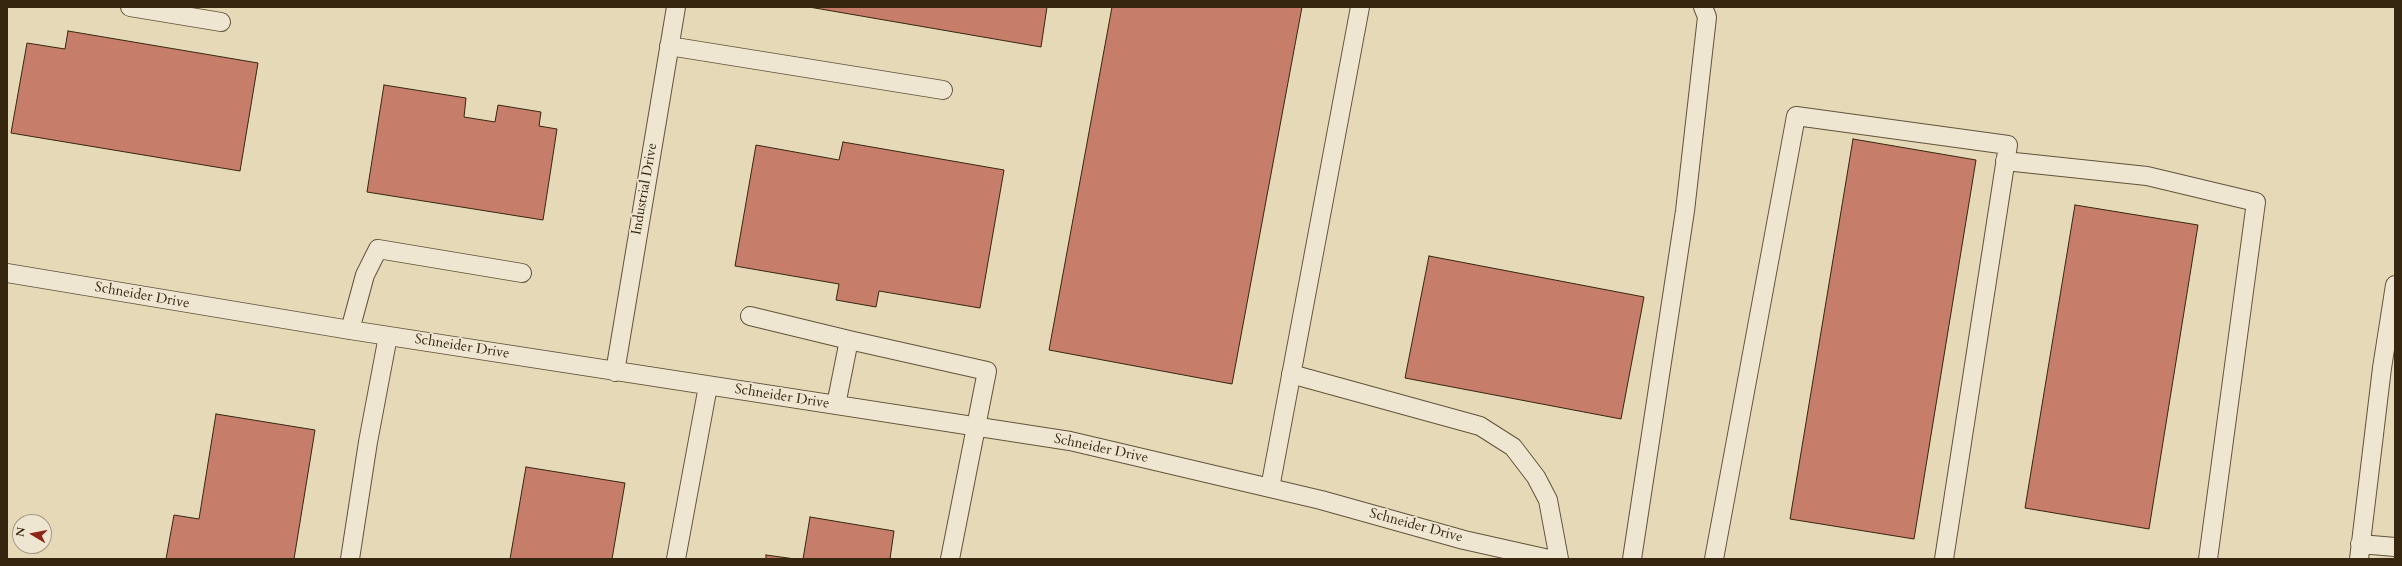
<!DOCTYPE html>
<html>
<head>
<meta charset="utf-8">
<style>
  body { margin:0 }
  #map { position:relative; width:2402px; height:566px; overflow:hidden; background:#e6d9b8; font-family:Cardo,serif }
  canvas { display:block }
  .frame { position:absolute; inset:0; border:8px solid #362610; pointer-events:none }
  .north { position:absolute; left:12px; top:514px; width:40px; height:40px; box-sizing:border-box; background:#efe6d1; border:1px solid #a59984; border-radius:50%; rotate:280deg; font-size:11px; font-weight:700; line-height:16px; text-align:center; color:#362610 }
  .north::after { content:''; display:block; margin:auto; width:14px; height:18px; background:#8f2418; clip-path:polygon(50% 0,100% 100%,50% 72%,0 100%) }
</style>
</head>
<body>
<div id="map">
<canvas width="2402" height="566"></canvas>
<div class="frame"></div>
<div class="north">N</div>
</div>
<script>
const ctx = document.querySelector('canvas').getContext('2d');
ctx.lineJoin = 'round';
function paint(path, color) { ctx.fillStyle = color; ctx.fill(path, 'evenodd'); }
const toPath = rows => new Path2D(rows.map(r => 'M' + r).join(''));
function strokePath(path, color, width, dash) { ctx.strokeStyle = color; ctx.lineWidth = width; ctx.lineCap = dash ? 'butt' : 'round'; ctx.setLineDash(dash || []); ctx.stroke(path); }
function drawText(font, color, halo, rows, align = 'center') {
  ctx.font = font + ' Cardo,serif'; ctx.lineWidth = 3.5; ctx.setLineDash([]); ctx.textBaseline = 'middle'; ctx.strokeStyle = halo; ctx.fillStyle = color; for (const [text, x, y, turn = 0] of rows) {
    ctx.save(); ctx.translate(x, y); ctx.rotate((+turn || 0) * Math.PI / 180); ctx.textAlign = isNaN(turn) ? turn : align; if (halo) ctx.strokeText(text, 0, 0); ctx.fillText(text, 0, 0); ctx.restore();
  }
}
const building = toPath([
  [809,7,1047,7,1041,47,809,7],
  [1112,7,1302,7,1232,384,1049,350,1112,7],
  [68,31,258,63,240,171,11,133,27,43,65,49,68,31],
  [384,85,466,98,464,117,495,122,498,105,541,112,539,126,557,129,543,220,367,192,384,85],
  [1853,139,1976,160,1914,539,1790,519,1853,139],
  [843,142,1004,170,980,308,879,291,876,307,836,300,839,284,735,266,756,145,839,160,843,142],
  [2075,205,2198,225,2149,529,2025,508,2075,205],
  [1429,256,1644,297,1621,419,1405,378,1429,256],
  [216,414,315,430,294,559,166,559,174,515,199,519,216,414],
  [526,467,625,483,612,559,510,559,526,467],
  [810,517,894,531,890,559,803,559,810,517],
  [766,555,795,559,766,559,766,555]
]);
paint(building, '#c67d6a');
strokePath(building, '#362610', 1);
const lane = toPath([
  [130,7,221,22],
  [669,46,943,90],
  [2005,161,2147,176,2256,202,2208,559],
  [7,273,350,330,1070,441,1321,500,1464,540,1549,559],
  [750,316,849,340],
  [350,330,365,275,378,249,522,273],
  [615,372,676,7],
  [1291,374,1480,426,1513,447,1536,477,1548,500,1559,559],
  [836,405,849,340,987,371,950,559],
  [1270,488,1360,7],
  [2360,544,2395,547],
  [350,559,368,442,388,336],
  [676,559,708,386],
  [1632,559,1685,211,1707,17,1703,7],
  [1714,559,1796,116,2008,145,1944,559],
  [2359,559,2382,368,2395,285]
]);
strokePath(lane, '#62533a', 20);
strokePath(lane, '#efe6d1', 18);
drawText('14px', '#362610', '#efe6d1', [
  ["Industrial Drive",645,189,-80],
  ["Schneider Drive",142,296,10],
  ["Schneider Drive",462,347,9],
  ["Schneider Drive",782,397,9],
  ["Schneider Drive",1101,449,12],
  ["Schneider Drive",1416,526,15]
]);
</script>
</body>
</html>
